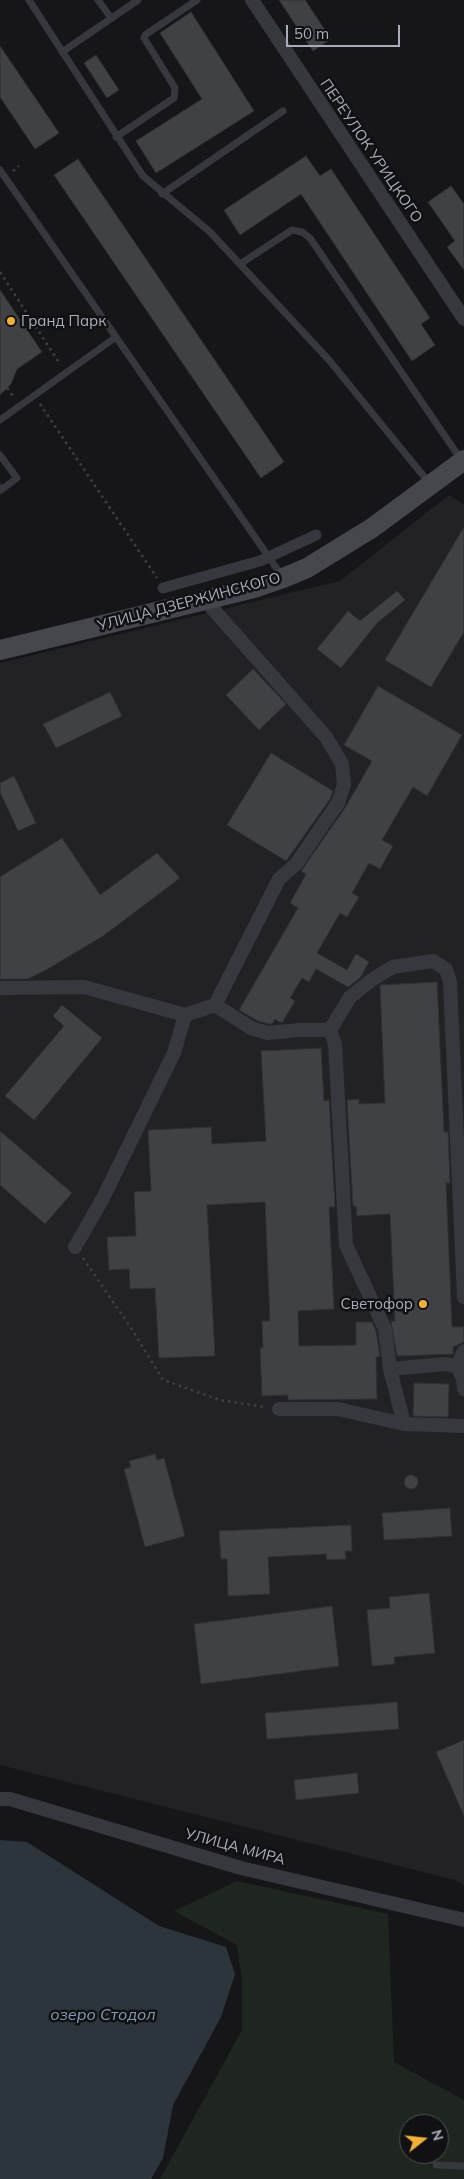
<!DOCTYPE html>
<html>
<head>
<meta charset="utf-8">
<style>
  body { margin:0 }
  #map { position:relative; width:464px; height:2179px; overflow:hidden; background:#161618; font-family:Mulish,sans-serif }
  canvas { display:block }
  .north { position:absolute; left:399px; top:2114px; width:50px; height:50px; box-sizing:border-box; background:#111113; border:1px solid #4d4f55; border-radius:50%; rotate:74deg; font-size:14px; font-weight:700; line-height:20px; text-align:center; color:#a8adb8 }
  .north::after { content:''; display:block; margin:auto; width:18px; height:22px; background:#f2b134; clip-path:polygon(50% 0,100% 100%,50% 72%,0 100%) }
  .scale { position:absolute; left:286px; top:25px; width:114px; height:22px; box-sizing:border-box; border:2px solid #a8adb8; border-top:0; padding-left:6px; font-size:15px; line-height:18px; white-space:nowrap; color:#a8adb8; -webkit-text-stroke:4px #111113; paint-order:stroke }
</style>
</head>
<body>
<div id="map">
<canvas width="464" height="2179"></canvas>
<div class="north">N</div>
<div class="scale">50 m</div>
</div>
<script>
const ctx = document.querySelector('canvas').getContext('2d');
ctx.lineJoin = 'round';
function paint(path, color) { ctx.fillStyle = color; ctx.fill(path, 'evenodd'); }
const toPath = rows => new Path2D(rows.map(r => 'M' + r).join(''));
function strokePath(path, color, width, dash) { ctx.strokeStyle = color; ctx.lineWidth = width; ctx.lineCap = dash ? 'butt' : 'round'; ctx.setLineDash(dash || []); ctx.stroke(path); }
function drawText(font, color, halo, rows, align = 'center') {
  ctx.font = font + ' Mulish,sans-serif'; ctx.lineWidth = 5; ctx.setLineDash([]); ctx.textBaseline = 'middle'; ctx.strokeStyle = halo; ctx.fillStyle = color; for (const [text, x, y, turn = 0] of rows) {
    ctx.save(); ctx.translate(x, y); ctx.rotate((+turn || 0) * Math.PI / 180); ctx.textAlign = isNaN(turn) ? turn : align; if (halo) ctx.strokeText(text, 0, 0); ctx.fillText(text, 0, 0); ctx.restore();
  }
}
paint(toPath([
  [449,495,464,504,464,1885,455,1880,0,1765,0,663,340,581]
]), '#222225');
paint(toPath([
  [237,1881,388,1914,394,2062,464,2100,464,2179,160,2179,242,2030,242,1980,237,1945,174,1911],
  [409,2124,439,2124,439,2154,409,2154]
]), '#1e261f');
paint(toPath([
  [0,1840,27,1842,159,1926,226,1947,235,1974,221,2017,173,2105,163,2158,151,2179,0,2179]
]), '#2c353c');
const building = toPath([
  [279,0,305,0,331,39,313,51,279,0],
  [191,12,254,111,156,173,136,141,202,99,160,33,191,12],
  [0,46,59,133,35,149,0,97,0,46],
  [96,55,119,90,107,98,84,63,96,55],
  [306,156,320,176,331,169,430,318,421,324,435,345,412,361,301,194,240,235,224,210,306,156],
  [78,159,284,462,261,478,54,175,78,159],
  [451,186,464,204,464,270,447,247,455,241,428,202,451,186],
  [0,290,42,352,17,369,11,384,0,395,0,290],
  [464,527,464,632,431,687,385,660,464,527],
  [397,591,405,600,377,623,341,668,317,649,348,611,360,621,397,591],
  [253,669,286,704,259,730,226,695,253,669],
  [378,686,462,735,427,796,413,787,382,840,393,846,380,869,369,863,352,893,359,897,347,917,340,913,317,953,347,970,356,954,369,962,360,978,348,987,316,969,309,982,302,978,290,998,295,1001,282,1023,275,1019,272,1024,269,1024,258,1021,239,1010,298,908,290,903,306,874,301,871,345,808,372,761,344,745,378,686],
  [110,692,122,716,56,748,43,724,110,692],
  [271,753,333,791,330,799,286,861,227,825,271,753],
  [14,776,36,823,18,831,0,792,0,783,14,776],
  [62,838,100,895,157,853,180,878,103,936,46,970,28,979,0,979,0,877,62,838],
  [437,982,444,1132,448,1132,450,1183,446,1183,452,1327,464,1327,464,1342,453,1347,453,1354,397,1356,391,1321,395,1321,390,1214,357,1216,356,1206,353,1206,347,1100,359,1099,359,1104,385,1103,380,985,437,982],
  [62,1005,102,1038,34,1120,5,1096,64,1026,53,1016,62,1005],
  [321,1048,324,1101,329,1100,335,1207,329,1207,334,1309,298,1311,299,1346,356,1345,356,1322,372,1322,376,1331,380,1357,376,1357,377,1399,288,1400,288,1395,262,1396,260,1348,263,1348,262,1321,270,1321,265,1202,207,1205,215,1356,159,1358,155,1288,130,1289,129,1269,109,1270,107,1237,136,1236,134,1192,151,1191,148,1130,211,1127,212,1144,266,1141,261,1051,321,1048],
  [0,1131,72,1193,45,1224,0,1185,0,1131],
  [414,1383,449,1384,448,1417,413,1416,414,1383],
  [155,1454,157,1460,164,1458,185,1536,145,1547,124,1469,131,1467,129,1461,155,1454],
  '404 1482a7 7 0 1 1 14 0a7 7 0 1 1-14 0Z',
  [450,1508,452,1536,384,1540,382,1513,450,1508],
  [351,1525,352,1551,345,1551,346,1559,327,1560,326,1554,268,1557,270,1594,228,1596,227,1559,221,1559,219,1531,351,1525],
  [429,1593,435,1653,394,1657,395,1664,372,1666,367,1610,390,1608,389,1597,429,1593],
  [332,1606,339,1666,201,1684,194,1624,332,1606],
  [397,1702,399,1729,267,1739,265,1713,397,1702],
  [464,1740,464,1816,436,1752,464,1740],
  [357,1773,359,1793,296,1800,294,1780,357,1773]
]);
paint(building, '#404145');
strokePath(building, '#303034', 1);
strokePath(toPath([
  [13,171,19,166],
  [0,272,60,364],
  [7,388,13,396],
  [40,404,157,578],
  [83,1258,133,1331,163,1380,220,1400,265,1407]
]), '#3d3f44', 2.5, [2.5, 4]);
strokePath(toPath([
  [29,0,143,176,210,232,329,360,430,484],
  [98,0,111,18],
  [62,52,138,0],
  [116,137,174,98,175,88,144,38,145,35,197,0],
  [0,170,282,576],
  [162,194,283,111],
  [240,264,292,230,302,232,310,238,462,461],
  [0,420,116,337],
  [0,455,17,478,1,490,0,488],
  [436,2165,464,2166]
]), '#37383d', 7);
strokePath(toPath([
  [163,588,260,561,316,535]
]), '#37383d', 11);
strokePath(toPath([
  [252,0,464,319],
  [205,600,326,737,342,764,344,785,338,803,296,864,279,879,215,1005],
  [0,988,84,987,185,1015,215,1005,251,1028,268,1033,299,1030,330,1030,335,1044,346,1245,385,1329,390,1369,404,1424],
  [330,1030,350,997,373,979,393,967,433,961,446,969,450,982,464,1297],
  [75,1247,103,1198,174,1053,185,1015],
  [457,1366,464,1351],
  [390,1369,444,1364,457,1366,463,1378,464,1389],
  [279,1409,338,1409,404,1424,464,1426],
  [0,1799,10,1799,241,1868,464,1920]
]), '#37383d', 14);
strokePath(toPath([
  [0,650,254,588,283,578,307,568,372,528,464,460]
]), '#45474d', 20);
for (const [x, y, r, color] of [
  [11,321,5,"#f2b134"],
  [423,1304,5,"#f2b134"]
]) { const dot = new Path2D(); dot.arc(x, y, r, 0, 2 * Math.PI); ctx.fillStyle = color; ctx.fill(dot); strokePath(dot, '#111113', 2); }
drawText('15px', '#a8adb8', '#111113', [
  ["ПЕРЕУЛОК УРИЦКОГО",371,151,56],
  ["УЛИЦА ДЗЕРЖИНСКОГО",189,602,-15],
  ["УЛИЦА МИРА",235,1847,15]
]);
drawText('15px', '#a8adb8', '#111113', [
  ["Гранд Парк",21,321],
  ["Светофор",413,1304,"right"]
], 'left');
drawText('italic 16px', '#7f9bb3', '#111113', [
  ["озеро Стодол",103,2015]
]);
</script>
</body>
</html>
